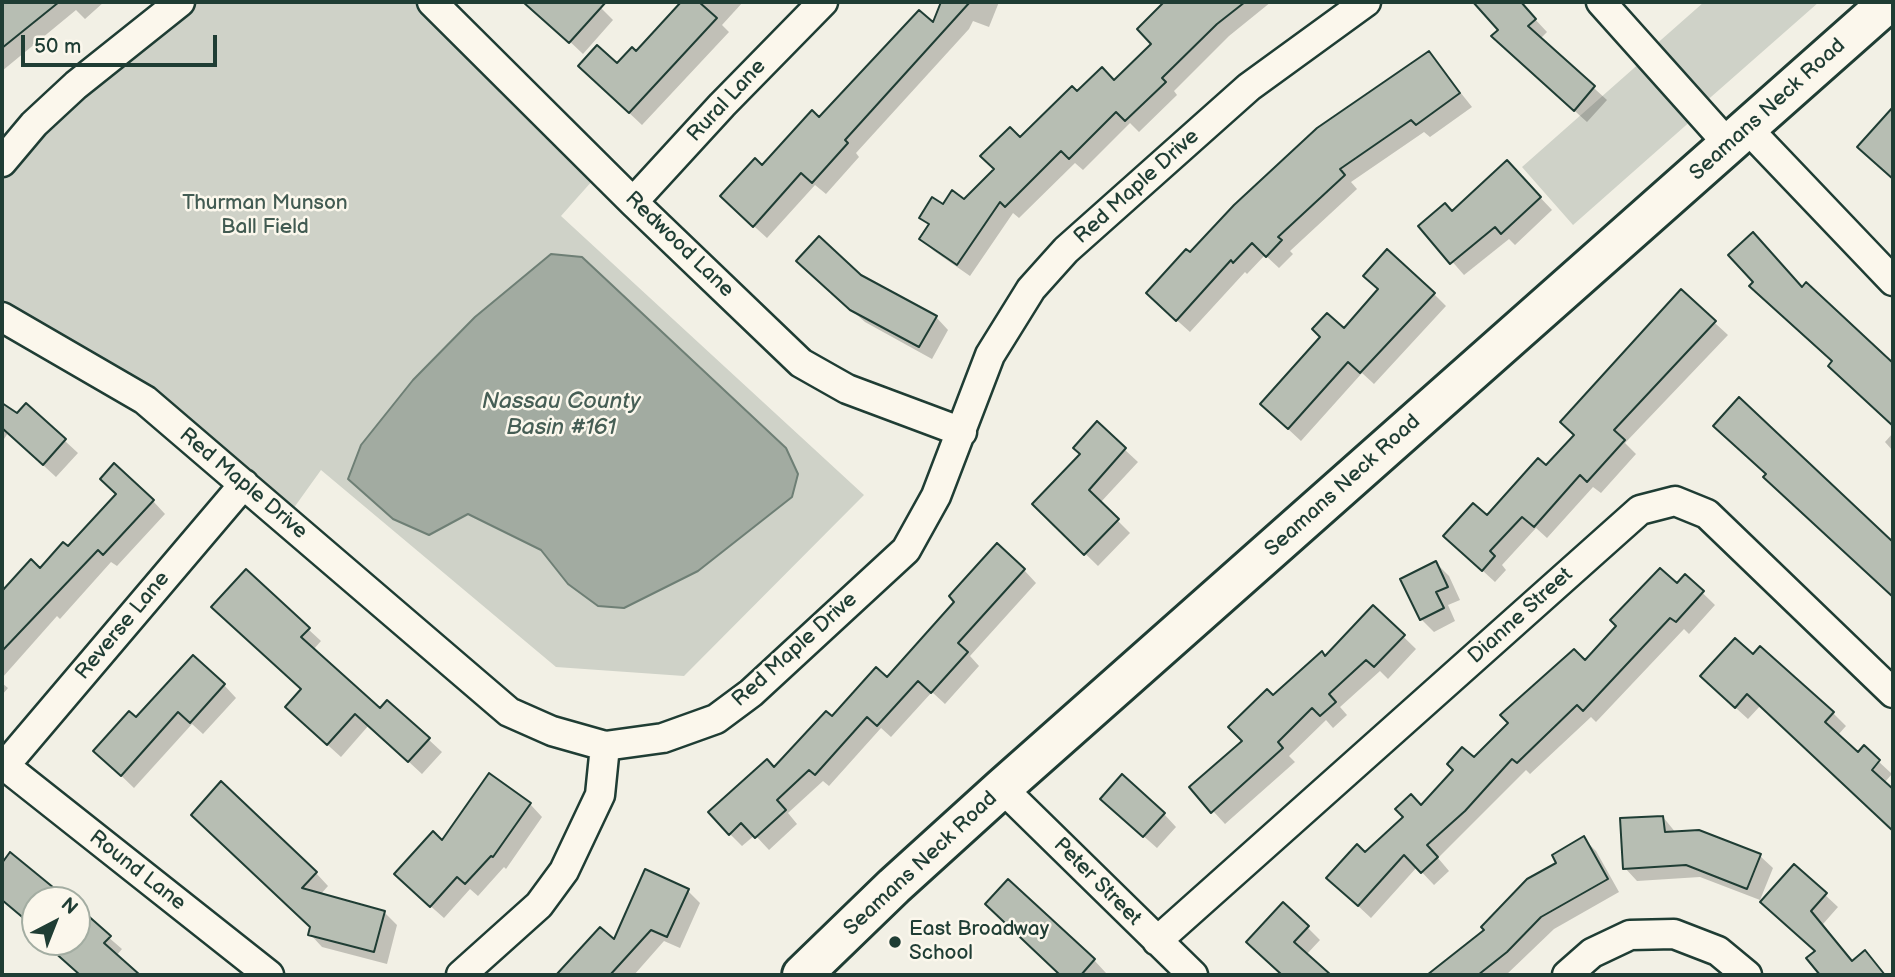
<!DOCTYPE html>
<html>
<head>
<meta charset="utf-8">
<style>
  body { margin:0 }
  #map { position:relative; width:1895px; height:977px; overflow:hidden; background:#f2f0e5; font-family:"Balsamiq Sans",sans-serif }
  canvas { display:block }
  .frame { position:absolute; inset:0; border:4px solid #1f3d34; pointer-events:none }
  .north { position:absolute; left:21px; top:886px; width:70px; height:70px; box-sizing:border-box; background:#fbf7ec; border:2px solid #a3ada2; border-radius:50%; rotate:42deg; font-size:19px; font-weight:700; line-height:28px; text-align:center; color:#1f3d34 }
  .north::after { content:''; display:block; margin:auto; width:24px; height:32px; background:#1f3d34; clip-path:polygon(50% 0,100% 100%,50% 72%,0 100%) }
  .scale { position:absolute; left:21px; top:35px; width:196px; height:32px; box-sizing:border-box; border:4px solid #1f3d34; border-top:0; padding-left:9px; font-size:21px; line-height:24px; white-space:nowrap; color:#1f3d34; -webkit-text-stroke:5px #fbf7ec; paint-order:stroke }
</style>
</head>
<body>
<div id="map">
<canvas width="1895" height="977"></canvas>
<div class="frame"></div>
<div class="north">N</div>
<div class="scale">50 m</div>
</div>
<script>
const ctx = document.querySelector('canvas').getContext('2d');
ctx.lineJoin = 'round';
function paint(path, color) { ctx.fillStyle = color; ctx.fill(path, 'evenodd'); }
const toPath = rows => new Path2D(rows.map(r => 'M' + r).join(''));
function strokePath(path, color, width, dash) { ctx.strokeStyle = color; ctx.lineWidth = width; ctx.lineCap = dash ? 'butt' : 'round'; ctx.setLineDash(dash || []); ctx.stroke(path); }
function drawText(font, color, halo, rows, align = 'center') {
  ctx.font = font + ' "Balsamiq Sans",sans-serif'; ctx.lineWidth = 5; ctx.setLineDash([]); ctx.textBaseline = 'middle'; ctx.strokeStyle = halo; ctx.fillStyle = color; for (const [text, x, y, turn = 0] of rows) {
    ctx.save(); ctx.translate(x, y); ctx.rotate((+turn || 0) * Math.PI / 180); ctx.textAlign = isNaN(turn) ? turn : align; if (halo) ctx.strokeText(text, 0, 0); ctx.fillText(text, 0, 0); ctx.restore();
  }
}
paint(toPath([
  [188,2,427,2,601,171,561,216,864,495,684,676,556,667,321,470,288,516,2,311,2,170],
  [1704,2,1819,2,1703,104,1653,47],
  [1642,61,1693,119,1573,225,1522,167]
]), '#cfd2c8');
const water = toPath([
  [551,254,582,257,786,448,798,474,792,497,698,571,624,608,598,606,568,584,541,550,468,514,429,535,393,519,348,479,361,445,413,380,475,317,551,254]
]);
paint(water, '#a2aba1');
strokePath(water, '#6e7f75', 2);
paint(toPath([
  [2,2,104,2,85,19,76,10,2,71],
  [528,2,595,2,613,20,583,54],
  [683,2,743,2,722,25,729,32,642,125,593,79,636,54],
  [943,2,999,2,989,27,973,21,969,29,856,153,859,157,826,194,815,185,767,238,735,209,763,167,933,25],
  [1167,2,1271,2,1229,36,1174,91,1177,95,1139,132,1130,123,1083,170,1075,163,1019,218,1013,213,970,276,934,251,921,239,929,226,921,217,964,201,1020,140,1077,93,1114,82,1154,44,1139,29],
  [1476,2,1519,2,1547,32,1540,39,1607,100,1587,122,1506,49,1500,30],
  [1429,53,1472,107,1430,137,1424,132,1351,182,1357,189,1290,251,1293,254,1279,268,1265,255,1247,274,1245,272,1190,332,1161,306,1190,254],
  [1519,175,1552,210,1515,245,1509,239,1464,275,1421,226,1453,213],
  [811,274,860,276,936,317,948,330,932,359,865,322],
  [1681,292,1728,335,1625,443,1636,454,1601,493,1593,487,1547,538,1536,528,1502,565,1506,570,1495,582,1458,548,1487,518,1546,468,1575,435],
  [1434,294,1446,306,1374,384,1362,373,1301,441,1274,416],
  [2,405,17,415,26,405,78,453,56,477,8,433,2,442],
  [1097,424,1138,462,1100,503,1130,533,1098,566,1034,504,1082,455],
  [1893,433,1893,451,1885,442],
  [153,501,165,514,117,566,111,562,60,619,57,616,2,678,2,587,6,590,40,570,68,549],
  [1436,563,1449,576,1460,600,1448,605,1455,621,1434,632,1421,619],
  [1024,570,1036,583,970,656,979,666,945,704,932,692,891,737,881,728,829,786,823,781,788,813,797,824,769,850,755,835,742,846,730,834,775,770,832,719],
  [246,572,321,641,313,650,380,710,388,702,442,752,422,774,369,725,341,757,300,720,303,689],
  [1685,576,1715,605,1689,634,1684,629,1596,722,1591,717,1530,774,1526,770,1438,858,1449,871,1434,885,1417,867,1371,918,1341,890,1365,854],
  [1374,608,1416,649,1388,679,1380,671,1340,707,1347,715,1333,728,1326,720,1289,756,1295,762,1225,824,1191,787,1245,741,1273,697,1326,658],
  [1753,656,1833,713,1846,726,1837,736,1858,755,1864,748,1892,774,1884,783,1893,791,1893,830,1761,705,1748,719,1715,689],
  [2,683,8,688,2,695],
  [224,685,236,698,203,734,192,724,134,788,108,763,136,720],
  [530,804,542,817,506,869,504,867,478,896,470,889,444,918,409,887,443,842],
  [1115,811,1164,814,1176,827,1157,848],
  [1663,817,1676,833,1760,856,1773,868,1760,900,1700,877,1637,881,1625,868],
  [206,828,316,873,328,886,320,895,384,912,397,925,387,964,322,947,310,934,311,927],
  [1584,839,1596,851,1619,892,1554,929,1506,975,1432,975,1486,930],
  [11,855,65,900,35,900,35,927,2,900,2,866],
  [1794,866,1838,907,1823,924,1853,962,1865,952,1886,975,1822,975,1809,958,1817,952],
  [1008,881,1094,960,1106,973,1104,975,1063,975,1000,916],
  [687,890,700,903,680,948,664,941,634,975,571,975],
  [77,910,122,949,116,956,137,975,81,975,45,942,77,942],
  [1307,927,1320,940,1306,955,1328,975,1282,975,1248,942]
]), '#0003');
const building = toPath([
  [2,2,59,2,2,48,2,2],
  [523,2,606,2,569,43,523,2],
  [681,2,699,2,717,18,629,113,578,66,597,45,617,63,632,47,636,51,681,2],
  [941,2,970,2,845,140,848,143,812,183,801,173,753,227,720,196,755,158,762,165,812,110,819,117,919,10,933,22,941,2],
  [1164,2,1245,2,1217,24,1162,78,1166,82,1125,121,1116,112,1069,159,1061,151,1005,207,1000,202,957,265,919,239,929,224,919,218,932,197,943,204,952,190,964,199,994,169,980,156,1010,127,1020,137,1072,86,1077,91,1102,67,1114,80,1151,44,1137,29,1164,2],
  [1473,2,1521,2,1536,19,1528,26,1595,86,1574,111,1491,36,1498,30,1473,2],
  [1429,51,1460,93,1416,125,1411,120,1340,169,1345,175,1278,237,1282,240,1266,257,1252,243,1233,263,1231,260,1176,321,1146,293,1186,249,1190,252,1234,205,1317,128,1429,51],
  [1893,107,1893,179,1857,147,1893,107],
  [1507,160,1541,197,1501,234,1495,227,1450,264,1418,226,1445,203,1452,211,1507,160],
  [1753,232,1802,287,1806,282,1893,363,1893,426,1828,366,1832,361,1749,286,1753,282,1728,255,1753,232],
  [819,236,861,275,937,316,919,347,850,310,796,261,819,236],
  [1387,249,1435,293,1360,373,1348,362,1288,429,1260,404,1320,337,1312,329,1327,313,1344,328,1378,289,1363,276,1387,249],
  [1681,289,1716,321,1614,430,1625,440,1587,482,1580,475,1534,527,1522,517,1490,551,1495,556,1482,571,1443,536,1473,503,1487,515,1538,458,1546,465,1574,435,1560,422,1681,289],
  [1739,397,1893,542,1893,597,1763,477,1766,474,1713,426,1739,397],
  [2,403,17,413,26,403,66,439,43,465,2,428,2,403],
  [1097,421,1126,448,1089,490,1119,519,1084,555,1032,504,1080,454,1073,448,1097,421],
  [114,463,154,500,103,555,98,550,2,651,2,591,31,559,40,568,63,542,68,546,116,494,100,479,114,463],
  [997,543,1025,569,958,643,968,652,931,693,918,681,877,726,867,717,815,775,809,770,777,800,786,810,755,838,741,823,729,835,708,812,767,759,774,767,826,711,832,716,876,667,887,677,954,602,949,596,997,543],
  [1436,561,1448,587,1436,592,1444,608,1420,620,1400,579,1436,561],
  [1660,568,1677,583,1685,574,1704,591,1676,622,1670,618,1583,711,1577,705,1517,763,1512,759,1465,811,1427,845,1438,857,1421,873,1404,855,1358,906,1326,878,1357,844,1365,852,1403,817,1395,809,1411,794,1421,805,1453,770,1447,764,1462,747,1474,757,1508,723,1500,715,1574,649,1585,660,1616,626,1610,620,1660,568],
  [246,569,310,628,301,637,380,708,387,700,430,738,408,762,355,714,327,745,285,707,301,689,211,607,246,569],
  [1373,605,1405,635,1374,667,1366,660,1329,694,1336,702,1320,716,1312,708,1278,742,1283,748,1211,813,1189,787,1242,741,1228,727,1267,689,1273,695,1322,651,1325,656,1373,605],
  [1735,638,1753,654,1760,646,1834,712,1825,722,1858,752,1864,745,1880,760,1872,770,1893,789,1893,831,1747,694,1735,708,1700,676,1735,638],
  [193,655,225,684,190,723,178,712,121,776,93,751,129,711,136,717,193,655],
  [489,773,531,803,493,857,491,856,465,884,457,877,430,907,394,874,433,831,442,840,489,773],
  [1122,774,1165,813,1143,837,1100,799,1122,774],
  [221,781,317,872,302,888,385,911,374,952,308,935,310,927,191,815,221,781],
  [1663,816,1665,832,1699,830,1761,854,1747,889,1686,865,1623,869,1620,818,1663,816],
  [1584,836,1608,879,1541,917,1507,952,1478,975,1427,975,1484,930,1481,927,1527,879,1556,863,1552,855,1584,836],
  [10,852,54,888,44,900,35,900,35,911,27,921,2,900,2,863,10,852],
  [1794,864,1827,893,1811,911,1852,961,1865,950,1885,975,1820,975,1806,958,1815,951,1760,902,1794,864],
  [645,869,689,889,667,937,651,930,610,975,556,975,600,927,614,939,645,869],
  [1008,879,1095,959,1081,975,1060,975,985,904,1008,879],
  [1283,902,1309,926,1294,942,1331,975,1282,975,1246,942,1283,902],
  [77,906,111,936,104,943,140,975,80,975,43,942,77,942,77,906]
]);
paint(building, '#b7beb3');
strokePath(building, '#1f3d34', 2);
const street = toPath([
  [432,2,633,202,801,363,847,389,962,432],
  [1601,2,1729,145],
  [1747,128,1893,281],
  [2,162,34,124,76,85,180,2],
  [633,202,722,105,823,2],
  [2,317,145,400,509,712,552,731,605,746,663,738,716,719,751,693,906,550,936,496,990,355,1031,289,1066,250,1249,87,1366,2],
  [5,766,269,975],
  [2,769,244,484],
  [1002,788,1193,975],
  [1157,941,1640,510,1675,501,1707,514,1893,693],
  [461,975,539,905,564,871,600,795,605,746],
  [1567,975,1592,953,1630,935,1674,934,1718,951,1747,975]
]);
const secondary = toPath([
  [802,975,894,886,1002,788,1889,2]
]);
strokePath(street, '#1f3d34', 33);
strokePath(secondary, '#1f3d34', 44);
strokePath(street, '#fbf7ec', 28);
strokePath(secondary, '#fbf7ec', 38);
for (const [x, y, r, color] of [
  [895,942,7,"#1f3d34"]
]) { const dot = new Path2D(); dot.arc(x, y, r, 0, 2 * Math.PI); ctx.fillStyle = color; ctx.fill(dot); strokePath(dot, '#fbf7ec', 2.5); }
drawText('21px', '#1f3d34', '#fbf7ec', [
  ["Rural Lane",727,101,-47],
  ["Seamans Neck Road",1768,110,-42],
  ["Red Maple Drive",1137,187,-42],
  ["Redwood Lane",679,245,44],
  ["Red Maple Drive",243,484,40],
  ["Seamans Neck Road",1343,486,-42],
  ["Dianne Street",1521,616,-42],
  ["Reverse Lane",123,626,-50],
  ["Red Maple Drive",795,650,-42],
  ["Seamans Neck Road",921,864,-43],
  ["Round Lane",137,871,38],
  ["Peter Street",1097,882,45]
]);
drawText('21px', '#425b52', '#fbf7ec', [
  ["Thurman Munson",265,204],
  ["Ball Field",265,228]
]);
drawText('21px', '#1f3d34', '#fbf7ec', [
  ["East Broadway",909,930],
  ["School",909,954]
], 'left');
drawText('italic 23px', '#465e55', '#fbf7ec', [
  ["Nassau County",561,402],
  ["Basin #161",561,428]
]);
</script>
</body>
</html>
